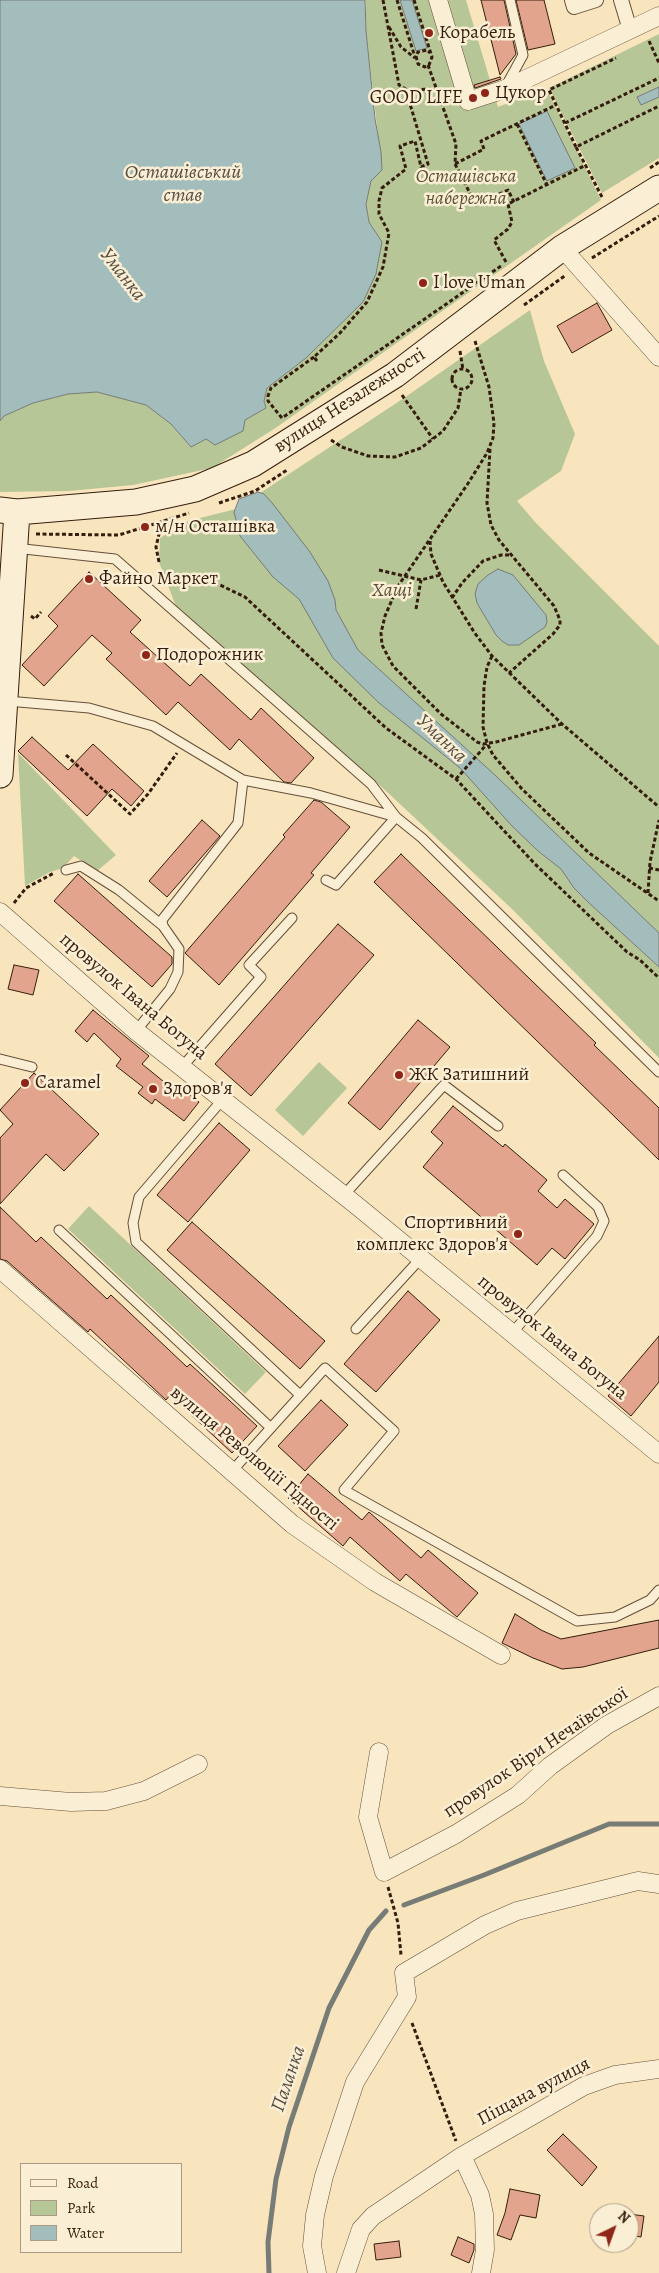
<!DOCTYPE html>
<html>
<head>
<meta charset="utf-8">
<style>
  body { margin:0 }
  #map { position:relative; width:659px; height:2273px; overflow:hidden; background:#f8e5bd; font-family:Alegreya,serif }
  canvas { display:block }
  .legend { position:absolute; left:20px; top:2163px; width:162px; height:90px; box-sizing:border-box; background:#faeed4; border:1px solid #ab9a84; margin:0; padding:6px 9px; list-style:none; font-size:15px; color:#351d0d }
  .legend li { display:flex; align-items:center; gap:10px; height:25px }
  .legend b { width:25px; border:1px solid #ab9a84 }
  .north { position:absolute; left:589px; top:2203px; width:50px; height:50px; box-sizing:border-box; background:#faeed4; border:1px solid #ab9a84; border-radius:50%; rotate:42deg; font-size:14px; font-weight:700; line-height:20px; text-align:center; color:#351d0d }
  .north::after { content:''; display:block; margin:auto; width:18px; height:22px; background:#8f2418; clip-path:polygon(50% 0,100% 100%,50% 72%,0 100%) }
</style>
</head>
<body>
<div id="map">
<canvas width="659" height="2273"></canvas>
<ul class="legend">
<li><b style="height:6px;background:#faeed4"></b>Road</li>
<li><b style="height:14px;background:#b7c696"></b>Park</li>
<li><b style="height:14px;background:#a3bcbc"></b>Water</li>
</ul>
<div class="north">N</div>
</div>
<script>
const ctx = document.querySelector('canvas').getContext('2d');
ctx.lineJoin = 'round';
function paint(path, color) { ctx.fillStyle = color; ctx.fill(path, 'evenodd'); }
const toPath = rows => new Path2D(rows.map(r => 'M' + r).join(''));
function strokePath(path, color, width, dash) { ctx.strokeStyle = color; ctx.lineWidth = width; ctx.lineCap = dash ? 'butt' : 'round'; ctx.setLineDash(dash || []); ctx.stroke(path); }
function drawText(font, color, halo, rows, align = 'center') {
  ctx.font = font + ' Alegreya,serif'; ctx.lineWidth = 5; ctx.setLineDash([]); ctx.textBaseline = 'middle'; ctx.strokeStyle = halo; ctx.fillStyle = color; for (const [text, x, y, turn = 0] of rows) {
    ctx.save(); ctx.translate(x, y); ctx.rotate((+turn || 0) * Math.PI / 180); ctx.textAlign = isNaN(turn) ? turn : align; if (halo) ctx.strokeText(text, 0, 0); ctx.fillText(text, 0, 0); ctx.restore();
  }
}
paint(toPath([
  [366,0,466,0,498,107,546,88,601,200,274,429,212,468,133,485,69,491,0,492,0,421,4,416,33,403,68,394,97,392,146,405,171,424,191,447,266,408,264,401,267,388,306,358,363,302,382,242,369,222,366,204,371,181,382,170,366,31],
  [659,34,659,158,602,193,549,88],
  [530,310,544,361,575,434,561,471,517,501,536,523,659,646,659,1058,512,909,385,790,177,609,159,562,160,538,188,521,236,509,404,398],
  [18,753,116,855,97,871,74,856,63,868,50,872,25,886],
  [319,1062,347,1088,303,1136,275,1110],
  [89,1206,266,1372,245,1394,68,1229]
]), '#b7c696');
const water = toPath([
  [0,0,365,0,366,31,375,119,381,152,382,170,371,181,366,204,369,222,382,242,376,274,363,302,306,358,267,388,264,401,266,408,245,420,243,431,215,445,206,439,191,447,171,424,146,405,97,392,68,394,33,403,4,416,0,421,0,0],
  [400,0,412,0,427,48,416,51,400,0],
  [659,87,659,97,641,105,637,97,659,87],
  [547,111,575,168,547,181,519,124,547,111],
  [258,492,264,494,273,504,310,552,328,581,335,600,336,610,358,650,496,776,659,933,659,967,588,902,574,888,561,869,538,851,512,826,460,768,378,702,333,658,299,599,273,577,240,536,234,512,239,499,258,492],
  [498,569,513,575,546,615,547,622,545,627,519,645,508,645,502,641,496,635,477,603,475,594,478,584,488,575,498,569]
]);
paint(water, '#a3bcbc');
strokePath(water, '#777c76', 1);
strokePath(toPath([
  [404,1905,484,1875,609,1824,659,1824],
  [269,2273,268,2242,276,2179,289,2127,329,2008,369,1930,386,1911]
]), '#777c76', 5);
const building = toPath([
  [481,0,504,0,516,54,500,75,481,0],
  [516,0,544,0,555,44,528,50,516,0],
  [500,77,501,79,475,88,474,85,500,77],
  [597,303,612,330,572,353,557,326,597,303],
  [89,572,141,620,130,632,190,686,201,674,251,720,261,708,314,758,291,783,284,782,239,739,230,750,178,702,166,715,106,659,112,653,92,635,44,686,22,665,58,626,48,616,89,572],
  [32,737,68,770,93,744,144,791,131,806,112,789,87,816,18,751,32,737],
  [314,800,321,802,350,827,311,873,314,875,219,985,185,953,285,837,283,835,314,800],
  [202,820,220,836,167,897,149,881,202,820],
  [401,854,596,1043,594,1045,659,1108,659,1160,374,882,401,854],
  [78,874,172,957,172,964,152,987,54,901,78,874],
  [338,924,374,955,251,1096,215,1064,338,924],
  [14,965,39,970,33,995,8,989,14,965],
  [93,1010,149,1056,142,1064,174,1090,177,1085,199,1102,184,1121,155,1099,152,1104,138,1093,143,1087,116,1066,121,1059,94,1033,87,1042,75,1031,93,1010],
  [418,1020,450,1047,380,1130,348,1103,418,1020],
  [34,1073,99,1134,64,1171,46,1154,0,1204,0,1138,13,1124,0,1110,34,1073],
  [453,1106,503,1147,505,1144,547,1180,538,1191,557,1208,565,1199,594,1224,565,1259,552,1248,537,1265,423,1167,443,1143,431,1132,453,1106],
  [219,1123,250,1150,188,1222,157,1195,219,1123],
  [0,1207,36,1242,41,1237,107,1299,111,1295,187,1367,190,1364,257,1426,232,1453,170,1395,166,1400,90,1329,88,1332,7,1261,0,1259,0,1207],
  [192,1222,325,1341,300,1369,167,1250,192,1222],
  [408,1291,440,1320,376,1392,344,1364,408,1291],
  [659,1336,659,1382,631,1416,608,1396,659,1336],
  [321,1400,348,1425,305,1471,278,1446,321,1400],
  [308,1474,362,1520,369,1512,421,1558,428,1550,478,1593,457,1617,406,1574,400,1581,350,1537,343,1546,288,1498,308,1474],
  [515,1614,541,1630,561,1639,659,1620,659,1648,583,1667,562,1669,533,1658,502,1643,515,1614],
  [563,2134,597,2167,582,2186,547,2150,563,2134],
  [510,2189,540,2195,536,2218,520,2215,511,2240,497,2235,505,2213,510,2189],
  [629,2214,644,2216,641,2237,629,2235,629,2214],
  [458,2237,474,2244,474,2250,469,2263,451,2255,458,2237],
  [399,2241,401,2257,376,2260,374,2244,399,2241]
]);
paint(building, '#e2a48c');
strokePath(building, '#351d0d', 1);
const service = toPath([
  [506,86,523,55,510,0],
  [15,548,115,559,371,784,396,817,336,885,326,880],
  [7,701,89,708,153,726,243,780,238,823,162,920,163,926,179,949,178,972,170,989,136,1031],
  [243,780,311,793,396,817,422,838,659,1072],
  [66,870,81,866,119,890,163,926],
  [0,1059,32,1067],
  [182,1067,261,977,249,965,292,918],
  [223,1099,139,1197,133,1223,136,1242,300,1395],
  [344,1195,444,1085,498,1126],
  [59,1230,271,1428],
  [356,1329,421,1258],
  [512,1333,597,1236,604,1221,598,1207,563,1175],
  [232,1471,325,1368,394,1431,344,1490,577,1621,615,1617,650,1600,659,1590]
]);
const pedestrian = toPath([
  [572,0,574,7,596,0],
  [621,0,630,30]
]);
const minor = toPath([
  [438,0,468,101,505,89,659,16],
  [562,248,659,357],
  [0,912,136,1031,356,1205,659,1454],
  [0,1269,292,1524,375,1582,501,1655],
  [379,1752,368,1817,384,1872,456,1834,518,1795,550,1766,607,1725,659,1696],
  [0,1796,71,1802,106,1801,144,1791,198,1764],
  [462,2156,480,2195,484,2214,485,2250,481,2273],
  [317,2273,312,2246,315,2215,324,2176,355,2082,407,1997,404,1973,485,1925,517,1911,638,1881,659,1884],
  [346,2273,361,2229,373,2216,462,2156,584,2086,615,2075,659,2069]
]);
const secondary = toPath([
  [0,510,17,512,136,502,195,489,253,464,395,375,562,248,659,188],
  [0,775,17,512]
]);
strokePath(service, '#664f39', 11);
strokePath(pedestrian, '#664f39', 16);
strokePath(minor, '#664f39', 19);
strokePath(secondary, '#351d0d', 27);
strokePath(toPath([
  [383,0,399,85,407,90,434,89,438,91],
  [397,0,415,57],
  [414,0,432,57,429,65,425,67,418,64,416,56,418,52,427,50,430,53],
  [389,27,401,47,415,58],
  [649,41,659,63],
  [428,65,456,144,455,164,484,149,481,141,556,105],
  [565,123,659,78],
  [517,124,547,185],
  [576,147,549,90,616,58],
  [455,164,476,205,508,190,514,202],
  [650,168,659,162],
  [602,197,576,147,659,106],
  [592,258,659,216],
  [506,262,494,240,508,229,512,222,508,204,586,165],
  [524,305,566,275],
  [475,341,489,387,494,423,493,438,487,453,467,485,398,586,385,616,381,633,382,645,393,666,441,714,477,742,483,744,496,742,562,724],
  [460,351,463,370],
  [314,357,271,388,268,396,268,401,282,418,501,266],
  [317,361,314,357,340,333,367,302,383,267,389,233,379,214,379,201,382,188,406,169,400,146,415,141,421,167,428,164,410,104],
  '452 379a10 10 0 1 1 20 0a10 10 0 1 1-20 0Z',
  [402,395,433,439],
  [331,440,342,447,368,456,395,457,421,448,443,431,458,408,461,389],
  [490,449,487,503,491,525,499,540,554,606,560,620,560,625,553,634,509,673],
  [219,503,255,491,287,470],
  [36,534,119,535,189,513],
  [430,541,431,554,443,582,474,632,492,656,562,724,659,807],
  [159,562,156,547,159,534,174,519],
  [379,570,421,580,440,575],
  [163,574,220,585,245,597,386,728,456,779,534,863,627,952,640,960,659,978],
  [452,598,462,583,483,561,501,555,509,555],
  [416,609,421,580],
  [31,616,35,619,41,612],
  [492,656,487,667,484,686,483,727,487,743,493,755,522,789,589,853,659,901],
  [66,755,130,814,148,794,177,753],
  [456,779,487,744],
  [649,868,659,870],
  [648,893,650,862,659,820],
  [14,903,26,888,54,873],
  [388,1887,398,1923,401,1955],
  [412,2023,456,2141]
]), '#351d0d', 3, [4, 2.5]);
strokePath(service, '#faeed4', 9);
strokePath(pedestrian, '#faeed4', 14);
strokePath(minor, '#faeed4', 18);
strokePath(secondary, '#faeed4', 25);
for (const [x, y, r, color] of [
  [429,33,5,"#8f2418"],
  [485,93,5,"#8f2418"],
  [473,98,5,"#8f2418"],
  [423,283,5,"#8f2418"],
  [145,527,5,"#8f2418"],
  [89,579,5,"#8f2418"],
  [146,655,5,"#8f2418"],
  [399,1075,5,"#8f2418"],
  [25,1083,5,"#8f2418"],
  [153,1089,5,"#8f2418"],
  [518,1234,5,"#8f2418"]
]) { const dot = new Path2D(); dot.arc(x, y, r, 0, 2 * Math.PI); ctx.fillStyle = color; ctx.fill(dot); strokePath(dot, '#faeed4', 2); }
drawText('19px', '#351d0d', '#faeed4', [
  ["Корабель",439,33],
  ["Цукор",495,93],
  ["GOOD LIFE",463,98,"right"],
  ["I love Uman",433,283],
  ["м/н Осташівка",155,527],
  ["Файно Маркет",99,579],
  ["Подорожник",156,655],
  ["ЖК Затишний",409,1075],
  ["Caramel",35,1083],
  ["Здоров'я",163,1089],
  ["Спортивний",508,1223,"right"],
  ["комплекс Здоров'я",508,1245,"right"]
], 'left');
drawText('italic 19px', '#5c5036', '#faeed4', [
  ["Осташівська",466,177],
  ["набережна",466,199],
  ["Хащі",392,591]
]);
drawText('19px', '#351d0d', '#faeed4', [
  ["вулиця Незалежності",350,401,-33],
  ["провулок Івана Богуна",133,997,40],
  ["провулок Івана Богуна",552,1338,39],
  ["вулиця Революції Гідності",254,1459,40],
  ["провулок Віри Нечаївської",536,1753,-34],
  ["Піщана вулиця",534,2092,-28]
]);
drawText('italic 20px', '#564d42', '#faeed4', [
  ["Осташівський",183,173],
  ["став",183,196],
  ["Уманка",122,275,52],
  ["Уманка",441,739,43],
  ["Паланка",289,2079,-71]
]);
</script>
</body>
</html>
